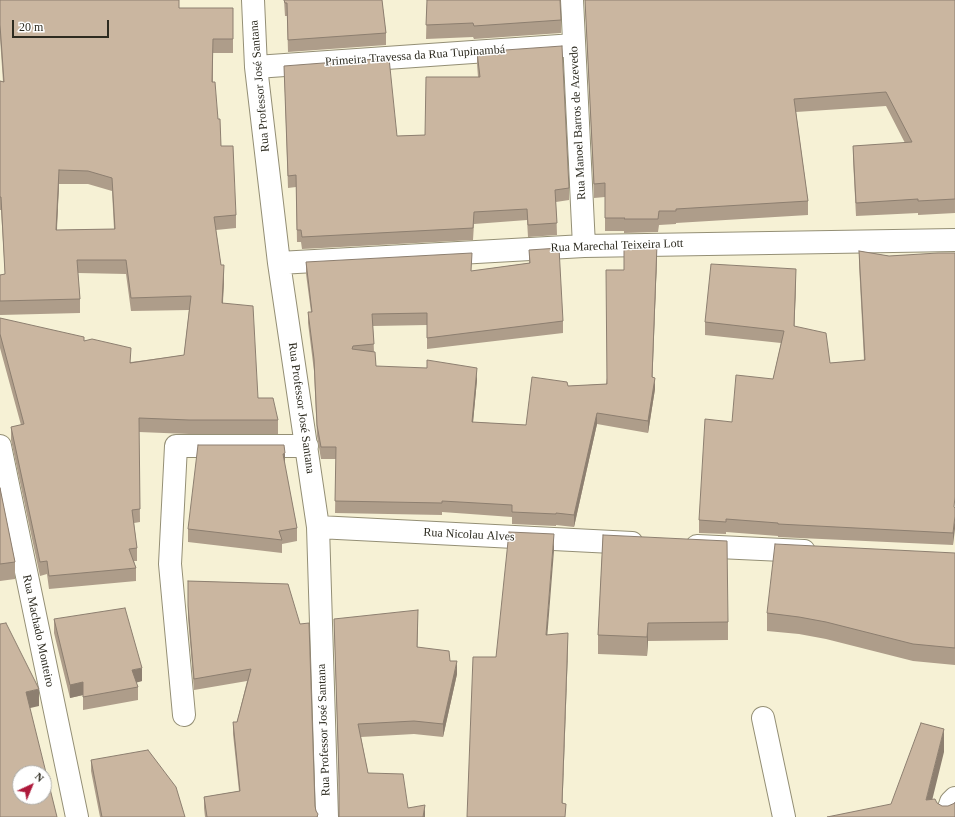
<!DOCTYPE html>
<html>
<head>
<meta charset="utf-8">
<style>
  body { margin:0 }
  #map { position:relative; width:955px; height:817px; overflow:hidden; background:#f6f1d5; font-family:"Times New Roman",serif }
  canvas { display:block }
  .north { position:absolute; left:12px; top:765px; width:40px; height:40px; box-sizing:border-box; background:#fff; border:1px solid #abaaa6; border-radius:50%; rotate:44deg; font-size:11px; font-weight:700; line-height:16px; text-align:center; color:#2d2b20 }
  .north::after { content:''; display:block; margin:auto; width:14px; height:18px; background:#ae193b; clip-path:polygon(50% 0,100% 100%,50% 72%,0 100%) }
  .scale { position:absolute; left:12px; top:20px; width:97px; height:18px; box-sizing:border-box; border:2px solid #2d2b20; border-top:0; padding-left:5px; font-size:12px; line-height:14px; white-space:nowrap; color:#2d2b20; -webkit-text-stroke:3px #fff; paint-order:stroke }
</style>
</head>
<body>
<div id="map">
<canvas width="955" height="817"></canvas>
<div class="north">N</div>
<div class="scale">20 m</div>
</div>
<script>
const ctx = document.querySelector('canvas').getContext('2d');
ctx.lineJoin = 'round';
const toPath = rows => new Path2D(rows.map(r => 'M' + r).join(''));
function strokePath(path, color, width, dash) { ctx.strokeStyle = color; ctx.lineWidth = width; ctx.lineCap = dash ? 'butt' : 'round'; ctx.setLineDash(dash || []); ctx.stroke(path); }
function paint(path, color) { ctx.fillStyle = color; ctx.fill(path, 'evenodd'); }
function drawText(font, color, halo, rows, align = 'center') {
  ctx.font = font + ' "Times New Roman",serif'; ctx.lineWidth = 3; ctx.setLineDash([]); ctx.textBaseline = 'middle'; ctx.strokeStyle = halo; ctx.fillStyle = color; for (const [text, x, y, turn = 0] of rows) {
    ctx.save(); ctx.translate(x, y); ctx.rotate((+turn || 0) * Math.PI / 180); ctx.textAlign = isNaN(turn) ? turn : align; if (halo) ctx.strokeText(text, 0, 0); ctx.fillText(text, 0, 0); ctx.restore();
  }
}
const minor = toPath([
  [253,0,256,67,279,263,318,527,327,817],
  [572,0,584,246],
  [256,67,574,45],
  [279,263,584,246,955,240],
  [0,446,77,817],
  [318,527,632,543],
  [697,546,804,551],
  [184,715,170,564,176,446,307,446],
  [763,718,784,817],
  [946,817,951,802,955,798]
]);
strokePath(minor, '#948f75', 24);
strokePath(minor, '#fff', 22);
paint(toPath([
  [0,0,179,8,233,8,233,53,213,53,213,82,221,146,236,215,236,228,216,230,221,265,224,279,223,303,258,398,278,420,278,434,189,434,139,432,140,522,134,523,137,548,137,561,134,561,136,568,136,581,49,589,47,574,40,576,11,440,11,427,21,425,0,348,0,318,84,341,131,362,184,355,189,310,131,311,126,274,78,273,80,299,80,313,0,315,0,275,5,274,1,210,0,210,0,81,3,82,0,38],
  [59,184,88,184,112,191,114,229,57,230],
  [284,0,382,0,386,33,386,45,288,52,287,16,285,16],
  [427,0,561,20,561,33,474,39,473,37,426,39],
  [585,0,955,0,955,213,918,215,918,213,856,216,853,159,853,146,905,143,886,106,796,112,808,201,808,215,676,223,676,224,659,225,658,232,624,233,624,231,605,231,605,197,594,198],
  [477,52,569,188,569,200,556,202,557,235,528,237,527,220,474,224,473,240,302,249,301,242,297,242,296,187,288,188,284,66,397,136,425,135,478,77,477,64],
  [529,250,563,321,563,333,427,349,427,325,373,326,374,352,376,366,477,380,473,422,526,425,568,386,606,384,624,270,657,257,652,377,655,389,648,433,597,424,574,527,556,525,556,526,512,524,512,517,442,512,442,515,335,513,336,459,321,459,317,436,314,371,308,323,308,312,311,312,306,274,306,262,472,271,529,263],
  [859,251,889,256,955,253,953,545,778,537,778,536,726,532,726,534,699,533,699,520,732,422,773,379,781,343,705,335,705,322,796,282,794,326,830,363,864,360,859,264],
  [285,467,297,528,297,541,282,544,282,553,188,542,188,529],
  [0,488,15,562,15,579,0,581],
  [603,535,728,622,728,640,648,641,647,656,598,654,598,635],
  [955,553,955,665,913,661,826,639,799,634,767,631,767,613],
  [188,581,288,584,315,806,318,817,205,817,204,808,204,797,239,791,233,734,233,722,237,722,247,681,194,690,188,618],
  [54,619,142,681,136,682,138,687,138,700,83,710,83,695,70,698,54,633],
  [334,619,418,624,417,647,450,661,457,674,443,737,414,734,361,737,368,773,408,808,425,817,339,787],
  [91,760,185,817,100,817,91,771]
]), '#ae9d8a');
paint(toPath([
  [59,170,59,184,56,244,56,230],
  [657,245,657,257,652,389,652,377],
  [224,265,224,279,222,317,222,303],
  [796,269,796,282,794,339,794,326],
  [477,368,477,380,472,433,472,422],
  [655,378,655,389,648,433,648,421],
  [597,413,597,424,574,527,574,515],
  [285,453,285,467,283,454],
  [955,516,955,529,953,545,953,533],
  [554,534,554,551,546,652,546,635],
  [418,610,418,624,417,660,417,647],
  [648,623,648,641,647,656,647,637],
  [568,633,568,650,562,817,562,803],
  [457,661,457,674,443,737,443,724],
  [142,668,142,681,132,684,132,670],
  [83,682,83,695,70,698,70,685],
  [39,689,39,706,26,709,26,692],
  [944,729,944,752,928,817,926,800],
  [425,805,425,817,423,817]
]), '#8d7f70');
const building = toPath([
  [0,0,179,0,179,8,233,8,233,39,213,39,212,82,215,82,218,119,220,119,221,146,233,146,236,215,214,217,221,265,224,265,222,303,253,306,258,398,273,398,278,420,189,420,139,418,140,509,132,510,137,548,129,549,136,568,49,576,47,561,40,562,11,427,24,424,0,334,0,318,84,337,84,341,92,339,131,348,130,363,184,355,191,296,131,298,126,260,77,260,80,299,0,301,0,275,5,274,1,197,0,197,0,81,4,82,0,25,0,0],
  [59,170,88,171,112,178,115,229,56,230,59,170],
  [284,0,382,0,386,33,288,40,287,3,285,3,284,0],
  [427,0,560,0,561,20,474,26,473,23,426,25,427,0],
  [585,0,955,0,955,199,918,201,918,199,856,203,853,146,912,142,886,92,794,99,808,201,676,209,676,211,659,211,658,219,624,219,625,218,605,218,605,183,594,184,585,0],
  [562,46,569,188,555,190,557,223,528,225,527,209,474,212,473,228,302,237,301,230,297,230,296,175,288,176,284,66,389,58,397,136,425,135,426,77,480,77,477,52,562,46],
  [657,245,652,377,655,378,648,421,597,413,574,515,556,513,556,514,512,512,512,505,442,501,442,503,335,501,336,447,321,447,317,425,314,359,308,312,312,312,306,262,472,253,471,271,530,263,529,250,559,248,563,321,427,338,427,313,372,314,374,344,353,346,352,349,375,352,376,366,427,368,427,360,477,368,472,422,526,425,532,377,567,382,568,386,607,384,606,270,624,270,624,246,657,245],
  [859,251,889,256,938,253,955,253,955,497,954,507,955,508,955,516,953,533,778,524,778,523,726,519,726,522,699,520,705,419,732,422,736,375,773,379,784,331,705,322,711,264,796,269,794,326,826,333,830,363,865,360,859,251],
  [198,445,284,445,285,453,283,454,297,528,279,531,282,540,188,529,198,445],
  [0,488,15,562,0,564,0,488],
  [509,532,554,534,546,635,568,633,562,803,566,804,565,817,467,817,473,657,496,657,509,532],
  [603,535,727,541,728,622,648,623,647,637,598,635,603,535],
  [775,544,955,553,955,648,913,644,826,622,799,617,767,613,775,544],
  [188,581,288,584,300,624,309,623,315,806,316,811,318,814,317,817,207,817,204,797,240,791,233,722,237,722,251,669,194,679,188,606,188,581],
  [125,608,142,668,132,670,138,687,83,697,83,682,70,685,54,619,125,608],
  [418,610,417,647,449,651,450,661,457,661,443,724,414,721,358,724,368,773,403,774,408,808,425,805,423,817,339,817,339,776,334,619,418,610],
  [6,623,39,689,26,692,57,817,0,817,0,624,6,623],
  [20,773,44,773,44,797,20,797,20,773],
  [921,723,944,729,926,800,935,799,937,803,942,806,948,806,955,803,955,802,955,817,827,817,891,804,921,723],
  [148,750,176,787,185,817,102,817,91,760,148,750]
]);
paint(building, '#cab6a0');
strokePath(building, '#8d7f70', 1);
drawText('12px', '#2d2b20', '#fff', [
  ["Primeira Travessa da Rua Tupinambá",415,56,-4],
  ["Rua Professor José Santana",260,86,-95],
  ["Rua Manoel Barros de Azevedo",578,123,-93],
  ["Rua Marechal Teixeira Lott",617,246,-2],
  ["Rua Professor José Santana",301,408,82],
  ["Rua Nicolau Alves",469,535,3],
  ["Rua Machado Monteiro",38,631,78],
  ["Rua Professor José Santana",324,730,-92]
]);
</script>
</body>
</html>
